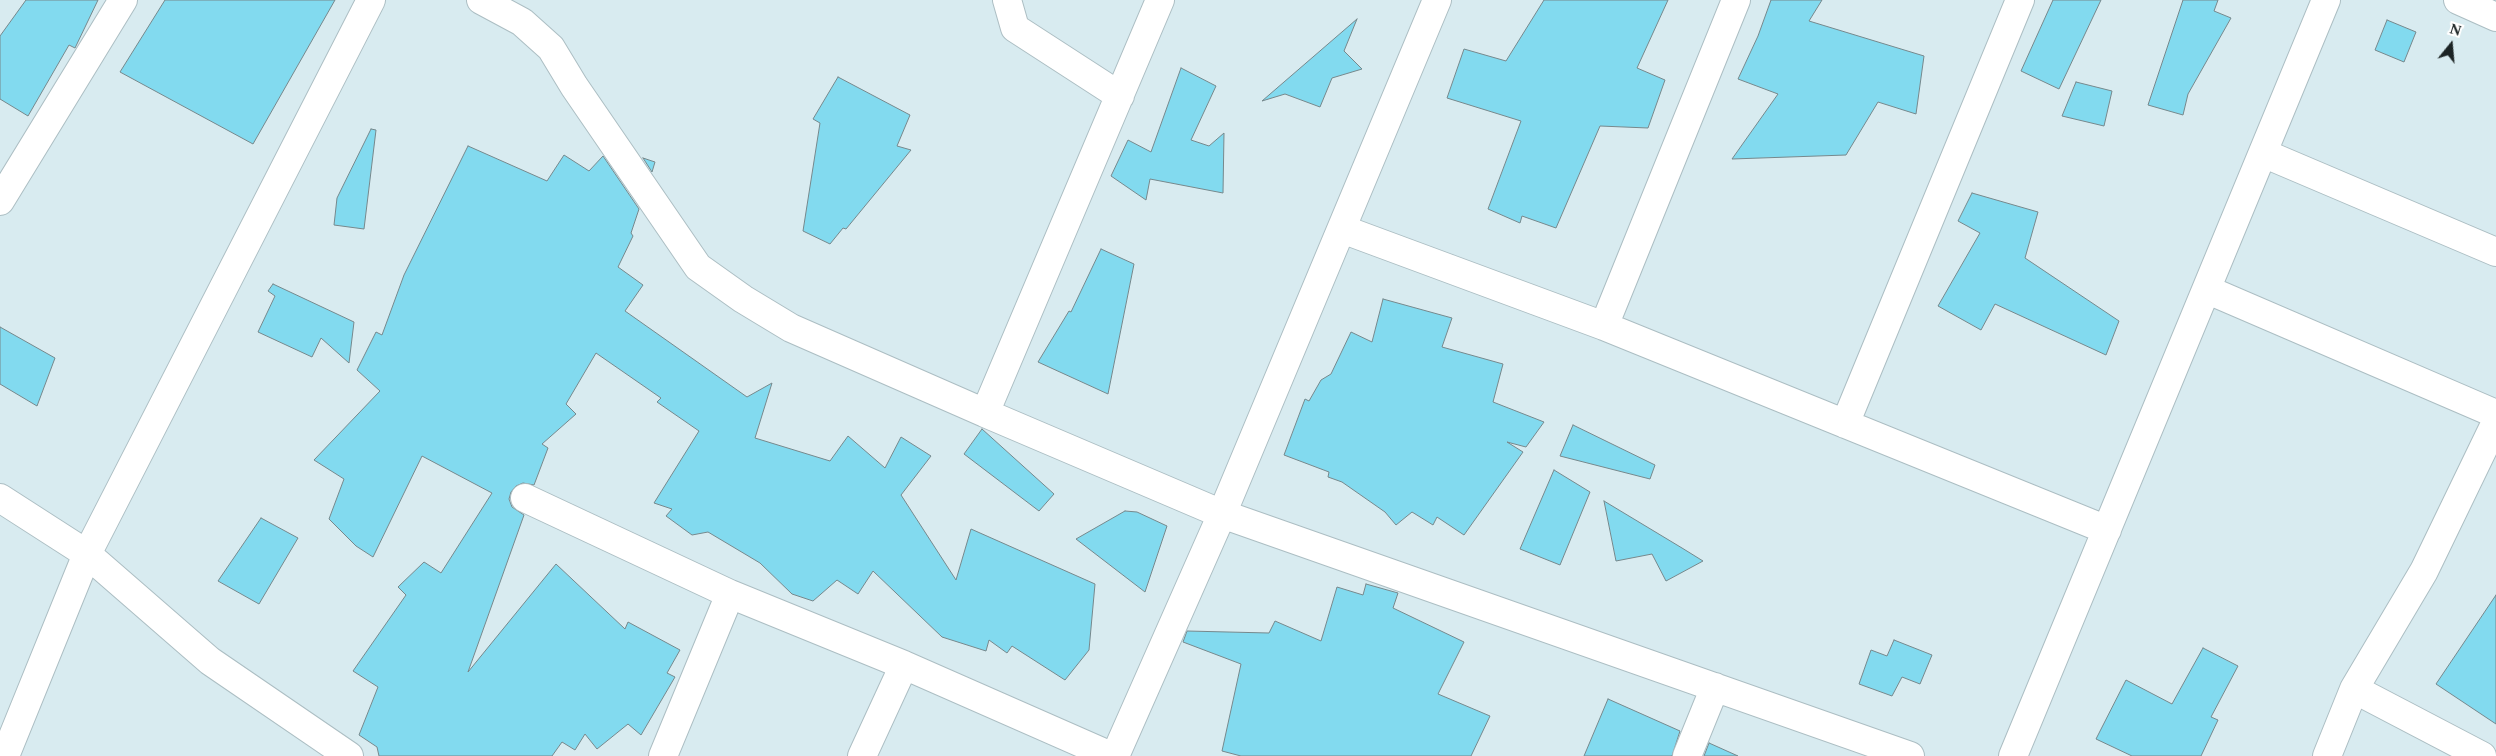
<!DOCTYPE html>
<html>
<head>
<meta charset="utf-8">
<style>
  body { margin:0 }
  #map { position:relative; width:2496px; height:756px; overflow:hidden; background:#d8ebf0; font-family:Spectral,serif }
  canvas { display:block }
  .north { position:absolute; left:2426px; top:20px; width:50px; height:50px; -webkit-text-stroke:4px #fff; paint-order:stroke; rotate:17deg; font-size:14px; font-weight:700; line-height:20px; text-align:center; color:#1c2425 }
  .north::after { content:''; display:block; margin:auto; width:18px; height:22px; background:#1c2425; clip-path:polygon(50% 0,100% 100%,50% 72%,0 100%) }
</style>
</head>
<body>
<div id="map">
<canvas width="2496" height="756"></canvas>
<div class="north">N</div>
</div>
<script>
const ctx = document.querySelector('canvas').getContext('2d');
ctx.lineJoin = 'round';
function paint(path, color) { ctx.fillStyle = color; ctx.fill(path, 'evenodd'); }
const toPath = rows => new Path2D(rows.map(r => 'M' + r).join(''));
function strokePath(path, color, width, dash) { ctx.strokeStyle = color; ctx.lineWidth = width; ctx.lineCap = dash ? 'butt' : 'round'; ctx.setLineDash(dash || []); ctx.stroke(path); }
const building = toPath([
  [26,0,98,0,75,48,69,45,28,116,0,99,0,36,26,0],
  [165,0,335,0,253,144,120,72,165,0],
  [1544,0,1668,0,1637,68,1665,80,1648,128,1600,126,1556,228,1522,216,1520,223,1488,209,1521,121,1447,98,1464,49,1506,61,1544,0],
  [1771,0,1822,0,1809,21,1924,56,1916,114,1878,102,1846,155,1732,159,1778,94,1738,79,1758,36,1771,0],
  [2053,0,2101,0,2059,89,2021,71,2053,0],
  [2183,0,2218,0,2214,11,2231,18,2188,94,2183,115,2148,105,2183,0],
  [1357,19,1344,51,1362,69,1332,78,1320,107,1285,94,1262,101,1357,19],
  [2387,20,2416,32,2404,62,2375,50,2387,20],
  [1181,68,1216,86,1191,140,1209,146,1224,133,1223,193,1150,179,1146,200,1111,176,1128,140,1151,152,1181,68],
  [838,77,910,115,897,146,911,150,846,229,843,228,830,244,803,231,820,123,813,119,838,77],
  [2076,82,2112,91,2104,126,2062,116,2076,82],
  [371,129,376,130,364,229,334,225,337,198,371,129],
  [468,146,547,181,564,155,589,171,603,156,639,209,631,233,633,236,618,267,643,285,625,311,747,397,772,383,755,438,830,461,848,436,885,468,901,437,931,456,901,495,956,580,971,529,1095,584,1089,650,1065,680,1012,646,1007,653,989,640,986,651,942,637,873,571,858,594,837,580,813,601,792,594,760,563,708,532,692,535,666,516,672,509,654,503,699,431,657,402,661,398,596,353,566,404,576,414,542,444,548,448,534,485,523,483,516,486,511,492,509,499,512,507,524,515,468,672,556,564,625,629,628,622,680,650,667,673,675,677,641,735,628,724,597,749,585,734,575,750,562,742,552,756,379,756,377,747,359,735,378,687,353,671,406,595,398,587,424,562,441,573,492,493,422,456,373,557,356,546,329,519,344,479,314,460,380,391,357,370,376,332,382,335,404,275,468,146],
  [643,158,655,162,652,172,643,158],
  [1972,193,2038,212,2025,258,2119,321,2106,355,1995,304,1981,330,1938,306,1980,233,1958,221,1972,193],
  [1101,249,1134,264,1108,394,1038,362,1069,311,1071,312,1101,249],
  [273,284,354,322,349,363,321,338,312,357,258,332,275,296,268,291,273,284],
  [1383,299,1452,318,1442,347,1503,364,1493,402,1544,422,1526,447,1507,442,1523,452,1464,535,1437,517,1433,525,1412,512,1396,525,1385,512,1342,482,1328,477,1329,472,1284,455,1305,399,1309,401,1321,380,1331,374,1351,332,1372,342,1383,299],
  [0,327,55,358,37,406,0,384,0,327],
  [1573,425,1655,465,1650,479,1560,456,1573,425],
  [982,429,1054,494,1039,511,964,454,982,429],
  [1554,470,1590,492,1560,565,1520,549,1554,470],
  [1604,501,1682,548,1703,561,1666,581,1652,554,1616,561,1604,501],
  [1125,511,1137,512,1167,526,1145,592,1076,539,1125,511],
  [261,518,298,538,259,604,218,581,261,518],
  [1366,584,1398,593,1393,608,1464,642,1438,694,1490,716,1471,756,1241,756,1222,751,1241,664,1183,642,1187,631,1269,633,1275,621,1321,641,1337,587,1363,595,1366,584],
  [2496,595,2496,724,2436,684,2496,595],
  [1894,640,1932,655,1920,684,1902,677,1892,696,1859,684,1871,650,1887,656,1894,640],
  [2203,648,2238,666,2211,717,2218,720,2201,756,2132,756,2096,739,2126,680,2172,704,2203,648],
  [1608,699,1680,731,1672,756,1584,756,1608,699],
  [1709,743,1738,756,1704,756,1709,743]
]);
paint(building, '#82daef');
strokePath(building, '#76888c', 1);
const minor = toPath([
  [481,0,522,22,551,48,574,86,698,267,743,299,791,328,985,413],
  [1007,0,1015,28,1120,96],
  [1160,0,985,413,1222,514,1437,0],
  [1736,0,1604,326,2107,530],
  [2458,0,2496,17],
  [2263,153,2496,252],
  [0,201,123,0],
  [1342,229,1604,326],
  [2208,290,2496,414],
  [1845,424,2020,0],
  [0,498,87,554,210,661,349,756],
  [525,498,730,594],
  [2354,689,2482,756],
  [5,756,87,554,371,0],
  [663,756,730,594,904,665],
  [862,756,904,665,1111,756],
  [1115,756,1222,514,1910,756],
  [1687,756,1715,687],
  [2013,756,2326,0],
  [2327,756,2354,689,2424,571,2496,422]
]);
strokePath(minor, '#acbec3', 30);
strokePath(minor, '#fff', 28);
</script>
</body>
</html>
